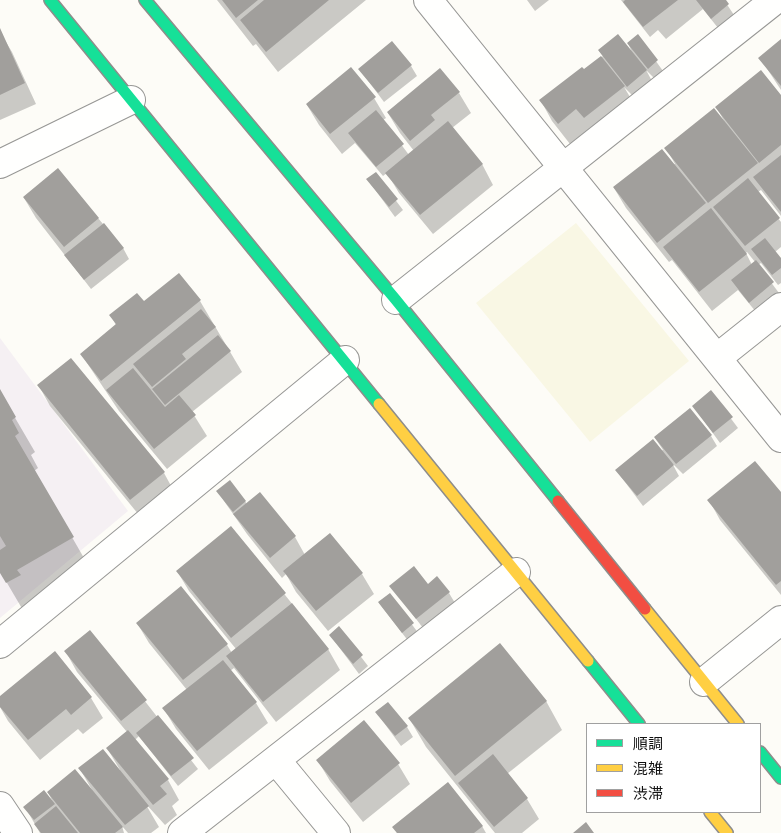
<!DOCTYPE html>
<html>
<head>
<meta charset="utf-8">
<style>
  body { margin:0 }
  #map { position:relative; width:781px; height:833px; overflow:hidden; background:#fdfcf7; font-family:Lora,"Noto Sans JP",serif }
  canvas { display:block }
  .legend { position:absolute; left:586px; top:723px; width:175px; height:90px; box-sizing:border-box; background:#fff; border:1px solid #a0a0a0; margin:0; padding:6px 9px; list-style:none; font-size:15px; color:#111 }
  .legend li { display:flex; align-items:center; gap:10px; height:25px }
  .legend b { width:25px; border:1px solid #a0a0a0 }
</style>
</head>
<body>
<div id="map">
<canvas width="781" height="833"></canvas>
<ul class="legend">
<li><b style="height:6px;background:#16e098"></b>順調</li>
<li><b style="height:6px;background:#ffcf43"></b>混雑</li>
<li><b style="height:6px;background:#f24e42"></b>渋滞</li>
</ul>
</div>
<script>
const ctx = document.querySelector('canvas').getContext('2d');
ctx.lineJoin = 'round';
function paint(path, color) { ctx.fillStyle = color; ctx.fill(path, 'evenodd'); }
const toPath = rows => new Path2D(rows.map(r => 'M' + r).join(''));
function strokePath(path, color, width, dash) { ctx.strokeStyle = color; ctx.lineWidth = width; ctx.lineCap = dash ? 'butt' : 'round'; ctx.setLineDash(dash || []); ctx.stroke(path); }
paint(toPath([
  [0,338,128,511,0,618]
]), '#f5f0f3');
paint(toPath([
  [576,223,689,361,590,442,476,303]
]), '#f9f7e4');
paint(toPath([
  [217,0,366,0,278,72,256,44,253,46],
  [527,0,549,0,535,11],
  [621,0,724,0,734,15,718,28,703,9,666,39,658,30,650,37],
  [0,32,12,52,36,104,0,120],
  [638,36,663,71,654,78,646,70,652,81,633,96,624,87,636,107,596,138,589,129,570,144,552,121,541,101,603,56,599,51,633,55,628,43],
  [781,41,781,90,760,58],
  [411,66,417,76,384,102,360,70],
  [459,93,471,113,452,128,482,164,493,185,433,234,399,193,387,173,383,176,355,143,342,154,319,125,307,105,374,98,386,118,383,120,409,155,414,151,400,133,388,113],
  [781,97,781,216,761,190,758,192,781,222,781,247,775,252,781,260,781,283,778,285,761,263,758,265,779,293,756,312,738,290,712,311,672,260,669,262,626,208,614,188,675,164,666,148,724,121,717,108],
  [747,252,755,262,752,265,746,253],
  [58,170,123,248,129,259,91,289,36,218,24,198],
  [375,173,403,210,395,217,368,180],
  [200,301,242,372,192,412,207,436,167,469,119,411,81,354,116,325,111,316,144,303],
  [39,386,164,473,175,493,143,520,50,406],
  [0,392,35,452,31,455,38,468,34,471,92,572,27,617,0,571],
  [711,392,738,428,720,443,694,407],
  [711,436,717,446,683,474,672,463,679,476,643,506,616,470,663,450,655,438],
  [230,482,247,504,260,494,295,537,305,555,362,574,374,594,328,631,296,592,286,574,282,578,247,534,224,501,218,491],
  [781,494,781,595,720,520,709,500],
  [231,527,328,649,340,670,276,722,234,668,230,671,256,703,268,723,209,770,176,729,164,709,187,690,149,643,137,623,227,645,232,653,236,649,189,591,177,571],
  [428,585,449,593,455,603,423,628,391,586],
  [390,595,419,634,409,642,379,603],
  [339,628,368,666,359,674,330,635],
  [90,631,198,769,178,786,139,736,135,740,168,780,179,800,172,806,177,815,165,825,145,803,159,827,151,833,128,833,122,826,124,833,40,833,25,807,44,792,54,805,48,792,92,790,80,769,120,770,107,748,127,732,77,672,66,652],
  [55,653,91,698,103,718,83,734,78,729,40,760,8,721,0,707,0,697],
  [546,701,562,730,507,774,527,799,539,819,522,833,495,833,426,747,409,718],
  [376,712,407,727,413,737,401,746],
  [318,761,398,764,410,784,363,822,330,781],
  [482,826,486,833,397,833,394,828]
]), '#0003');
paint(toPath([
  [222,0,258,0,236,18],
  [264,0,329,0,266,52,240,20],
  [625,0,678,0,643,27,623,2],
  [696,0,726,0,729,4,711,19],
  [0,28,25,83,0,95],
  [618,34,647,70,627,87,598,50],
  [638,34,658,60,648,69,627,43],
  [781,39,781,86,758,58],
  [392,41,412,65,378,93,358,69],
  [601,56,625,86,584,118,576,109,558,124,539,100,582,67,584,69],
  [351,67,376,97,330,134,306,104],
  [440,68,460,92,431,115,435,120,410,141,387,112],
  [761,70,781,95,781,145,759,163,715,107],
  [714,108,758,163,708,203,664,148],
  [376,110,404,144,376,167,348,133],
  [448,121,483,164,420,215,385,173],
  [662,149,706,203,657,243,613,187],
  [781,155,781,212,753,177],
  [58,168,99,218,64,247,23,197],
  [376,172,398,199,389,207,366,179],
  [748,178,780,218,745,246,713,207],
  [711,208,747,254,699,292,663,247],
  [104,223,124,248,84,280,64,255],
  [765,238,781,258,781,268,772,275,751,249],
  [756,260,774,282,749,303,731,280],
  [179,273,201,300,101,381,80,354,116,324,109,315,137,293,144,301],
  [201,309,216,327,182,354,186,359,152,387,133,364],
  [218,335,231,351,165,405,152,389],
  [71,358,165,472,130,500,37,385],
  [133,368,165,407,179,395,196,415,154,449,106,390],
  [0,389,16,417,12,420,19,433,15,436,74,537,17,570,21,575,6,583,0,573,0,550,6,546,0,536],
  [711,390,733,417,713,433,692,406],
  [690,408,712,435,676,464,654,437],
  [653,439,674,465,637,496,615,470],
  [755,461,781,492,781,581,776,585,707,500],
  [230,480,246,501,233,512,216,491],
  [260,492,296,536,270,558,233,514],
  [231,526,286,593,231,638,176,571],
  [330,533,363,573,316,611,283,571],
  [414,566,428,584,437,576,450,592,416,619,389,586],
  [181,586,228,644,183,680,136,623],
  [390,593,414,623,402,633,378,602],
  [292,603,329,649,263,702,226,656],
  [339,626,363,655,353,664,329,635],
  [90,630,147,700,121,721,64,651],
  [500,643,547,701,455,776,408,718],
  [55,651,92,697,71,715,66,709,28,740,0,707,0,696],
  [223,660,257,702,197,751,162,708],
  [388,702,408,726,395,736,375,712],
  [158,715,194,758,171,776,136,733],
  [364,720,400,763,351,803,316,760],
  [128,730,169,779,160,786,167,794,153,805,106,748],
  [103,749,149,806,125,825,78,768],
  [493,754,528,798,494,827,458,783],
  [75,769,123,827,115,833,80,833,47,792],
  [448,782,483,826,474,833,397,833,392,827],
  [44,790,55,804,34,820,23,807],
  [56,806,78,833,41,833,34,824],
  [586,822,594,833,573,833]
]), '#a19f9c');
const street = toPath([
  [428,0,781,438],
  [0,164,131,100],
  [396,300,775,0],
  [717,358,781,307],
  [0,644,345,360],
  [704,682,781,620],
  [276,760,336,833],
  [0,806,18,833],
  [182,833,516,572]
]);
const fast = toPath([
  [50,0,379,404],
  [145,0,396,300,558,501],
  [588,661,639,724],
  [760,752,781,778]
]);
const slow = toPath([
  [379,404,588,661],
  [645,609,738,724],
  [710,812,727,833]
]);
const jam = toPath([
  [558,501,645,609]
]);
strokePath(street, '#979795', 30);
strokePath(fast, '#8e8d8b', 14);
strokePath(slow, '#8e8d8b', 14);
strokePath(jam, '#8e8d8b', 14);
strokePath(street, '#fffffe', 28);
strokePath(fast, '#16e098', 11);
strokePath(slow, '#ffcf43', 11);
strokePath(jam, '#f24e42', 11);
</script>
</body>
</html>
